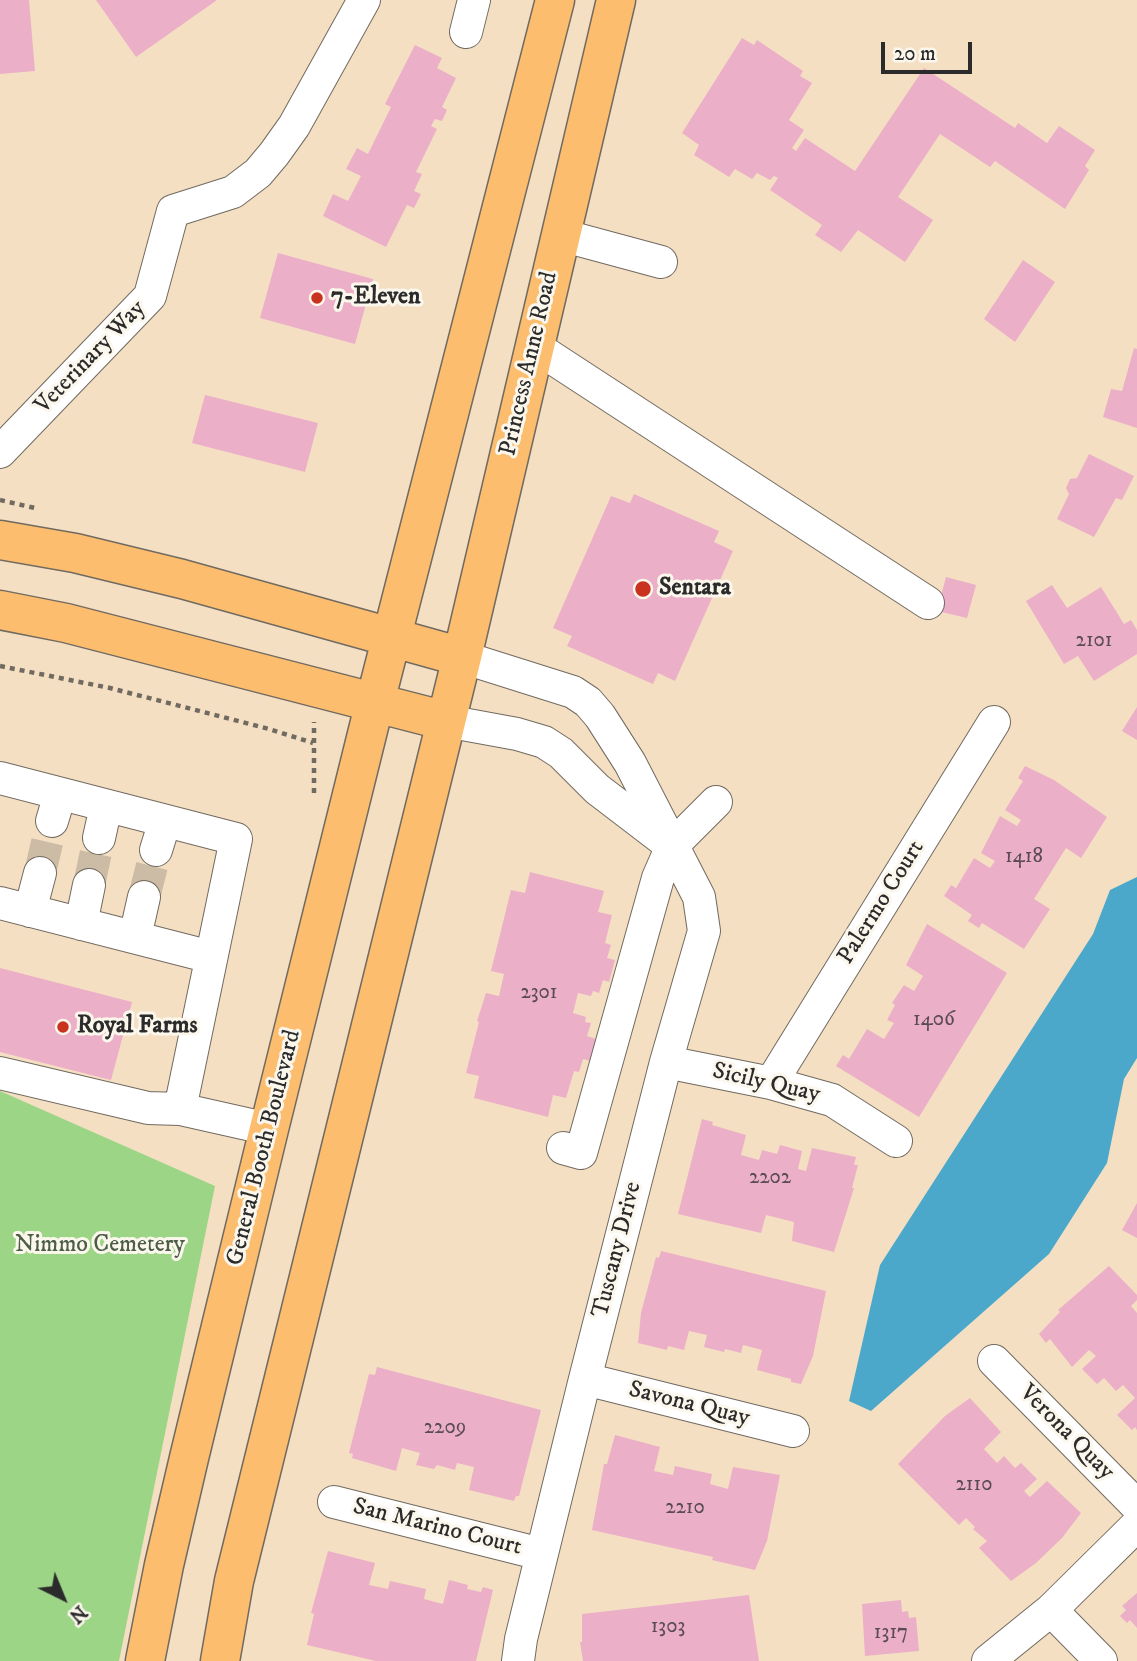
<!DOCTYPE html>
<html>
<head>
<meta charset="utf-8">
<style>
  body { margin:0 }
  #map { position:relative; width:1137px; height:1661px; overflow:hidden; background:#f4dfc3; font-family:"IM FELL DW Pica",serif }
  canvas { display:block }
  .north { position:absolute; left:28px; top:1563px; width:70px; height:70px; -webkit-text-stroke:5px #fbf7ec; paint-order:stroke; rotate:137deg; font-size:19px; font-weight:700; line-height:28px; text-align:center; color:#2b2b2b }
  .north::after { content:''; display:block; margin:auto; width:24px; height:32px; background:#2b2b2b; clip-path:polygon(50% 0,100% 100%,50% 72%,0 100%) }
  .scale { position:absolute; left:881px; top:42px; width:91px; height:32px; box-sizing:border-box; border:4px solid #2b2b2b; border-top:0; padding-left:9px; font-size:21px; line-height:24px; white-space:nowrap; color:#2b2b2b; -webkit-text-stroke:5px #fbf7ec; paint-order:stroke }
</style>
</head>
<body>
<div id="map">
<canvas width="1137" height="1661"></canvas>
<div class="north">N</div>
<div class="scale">20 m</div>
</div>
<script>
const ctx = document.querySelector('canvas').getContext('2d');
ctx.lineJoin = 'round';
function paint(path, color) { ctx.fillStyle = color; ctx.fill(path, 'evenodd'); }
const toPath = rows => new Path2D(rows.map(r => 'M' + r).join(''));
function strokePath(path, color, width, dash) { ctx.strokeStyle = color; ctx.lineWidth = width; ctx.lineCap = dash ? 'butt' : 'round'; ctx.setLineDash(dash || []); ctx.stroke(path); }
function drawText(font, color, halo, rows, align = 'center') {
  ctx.font = font + ' "IM FELL DW Pica",serif'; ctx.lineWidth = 6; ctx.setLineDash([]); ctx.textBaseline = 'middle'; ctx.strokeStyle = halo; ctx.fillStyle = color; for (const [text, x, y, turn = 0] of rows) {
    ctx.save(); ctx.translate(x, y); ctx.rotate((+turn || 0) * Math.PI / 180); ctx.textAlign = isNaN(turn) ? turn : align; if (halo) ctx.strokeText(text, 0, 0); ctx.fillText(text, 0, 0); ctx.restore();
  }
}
paint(toPath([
  [0,1091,215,1186,119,1661,0,1661]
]), '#9dd587');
paint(toPath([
  [1137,877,1137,1058,1124,1079,1107,1163,1049,1254,871,1411,849,1401,880,1265,1093,934,1110,890]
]), '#4ba8ca');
paint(toPath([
  [0,0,29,0,35,71,0,74],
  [96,0,217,0,136,57],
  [742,38,754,45,757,40,803,71,800,76,812,83,789,120,804,130,792,148,796,151,805,138,855,171,924,68,1015,128,1018,123,1047,143,1059,126,1095,150,1085,166,1089,170,1065,209,995,161,990,167,940,134,898,197,933,220,905,262,858,230,841,252,815,235,822,225,770,190,778,178,774,176,770,180,757,173,752,179,735,169,729,177,694,155,699,145,682,133],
  [415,45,442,58,437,68,456,78,442,107,447,110,442,121,435,119,431,126,437,129,416,172,422,174,414,191,421,194,414,208,407,205,386,247,323,216,333,194,348,201,361,176,346,169,357,148,368,154,391,107,385,104],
  [278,253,373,279,355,344,260,318],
  [1023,260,1055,282,1015,342,984,319],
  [1134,348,1137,349,1137,428,1103,417,1111,389,1122,391],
  [205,395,318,423,305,472,192,443],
  [1089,454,1134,476,1122,500,1116,498,1094,537,1057,519,1069,494,1066,488,1070,479,1077,478],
  [634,494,719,531,714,542,733,551,675,681,658,673,653,684,567,646,572,636,553,628,611,496,630,503],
  [946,577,976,585,967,618,937,611],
  [1052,585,1067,608,1101,587,1124,624,1131,620,1137,630,1137,654,1094,681,1078,656,1064,664,1026,601],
  [1137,707,1137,740,1122,731],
  [1025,766,1054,780,1107,817,1081,858,1066,848,1034,899,1050,909,1024,949,982,923,979,928,968,921,972,915,944,896,951,885,956,888,974,858,990,868,995,861,981,853,1000,816,1017,826,1021,820,1005,810,1023,781,1018,778],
  [530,872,604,891,598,912,612,915,605,943,611,945,607,958,615,960,609,982,603,980,599,993,593,991,591,996,578,993,573,1013,586,1017,585,1022,591,1023,587,1036,596,1039,590,1061,583,1059,579,1072,574,1071,566,1098,553,1095,548,1117,474,1098,479,1076,466,1073,479,1022,477,1021,486,993,499,996,504,974,491,971,511,890,525,893],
  [927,924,1007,973,919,1117,836,1066,843,1055,849,1059,867,1029,884,1039,894,1023,887,1020,895,1005,892,1003,904,985,914,991,923,976,906,965],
  [0,968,132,1002,111,1080,0,1052],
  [702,1119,713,1122,712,1125,746,1135,741,1155,759,1160,762,1150,777,1154,780,1145,802,1151,798,1169,806,1171,812,1148,856,1157,854,1165,858,1165,852,1188,854,1188,834,1252,792,1241,794,1222,766,1215,761,1233,678,1214],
  [1137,1203,1137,1238,1122,1230],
  [661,1251,826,1291,813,1356,801,1384,791,1382,791,1379,757,1370,762,1350,743,1345,741,1353,725,1349,724,1352,704,1347,707,1335,689,1331,684,1350,668,1346,667,1350,638,1343,641,1313,656,1257,659,1258],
  [1109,1266,1137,1295,1137,1300,1131,1306,1137,1313,1137,1430,1135,1427,1132,1430,1117,1415,1135,1398,1123,1385,1116,1391,1104,1378,1097,1384,1082,1369,1096,1356,1089,1350,1072,1367,1050,1339,1046,1343,1039,1334,1060,1312,1058,1310],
  [377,1367,541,1410,519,1496,516,1496,514,1501,469,1490,474,1467,457,1463,455,1470,437,1465,434,1469,416,1465,420,1453,402,1448,396,1471,352,1458,353,1454,349,1453,369,1374,375,1375],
  [970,1398,1001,1432,984,1449,997,1463,1004,1456,1015,1468,1021,1463,1037,1479,1024,1491,1030,1497,1047,1481,1081,1513,1062,1538,1036,1563,1011,1581,979,1548,987,1541,973,1529,975,1527,966,1518,959,1525,898,1464,945,1416],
  [615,1435,660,1447,654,1471,673,1475,675,1466,712,1474,710,1484,728,1489,733,1467,780,1475,767,1541,755,1570,712,1560,713,1557,592,1530,604,1464,607,1464],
  [328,1551,375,1563,369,1585,388,1589,390,1581,426,1589,424,1599,443,1604,449,1580,468,1585,467,1589,481,1592,483,1587,493,1590,476,1661,376,1661,307,1645,314,1614,311,1613],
  [1137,1593,1137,1628,1130,1620,1127,1623,1120,1616,1126,1610,1122,1606],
  [749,1595,759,1661,583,1661,580,1642,582,1642,582,1614],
  [901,1600,902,1612,908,1611,909,1618,916,1617,919,1651,865,1656,862,1604]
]), '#ecafc8');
strokePath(toPath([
  [40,873,52,821],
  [89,885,99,838],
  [144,897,156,850]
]), '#ccbba5', 32, [32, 16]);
const minor = toPath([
  [466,32,474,0],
  [561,235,661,262],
  [534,346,928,603],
  [0,452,150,296,173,211,233,192,258,173,274,154,294,126,364,0],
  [462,657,573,692,588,702,600,716,630,763,699,897,704,931,666,1062,585,1379,521,1639,518,1661],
  [446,721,517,734,544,742,561,753,597,789,665,841],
  [0,778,236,839,180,1109,269,1129],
  [52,821,60,794],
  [99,838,106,806],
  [156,850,165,821],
  [0,903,211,957],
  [30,911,40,873],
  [81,924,89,885],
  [135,937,144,897],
  [666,1062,771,1083,832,1100,896,1141],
  [0,1073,148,1108,180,1109],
  [771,1083,994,722],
  [563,1148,581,1153,658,878,672,846,716,802],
  [994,1361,1137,1506],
  [585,1379,793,1431],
  [334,1502,541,1554],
  [1051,1610,1101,1661],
  [988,1661,1051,1610,1137,1525]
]);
const major = toPath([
  [0,540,75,553,182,579,462,657],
  [0,610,66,623,446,721],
  [145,1661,164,1565,189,1458,269,1129,375,702,555,0],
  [220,1661,234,1581,462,657,616,0]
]);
strokePath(minor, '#716a60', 34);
strokePath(major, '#716a60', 41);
strokePath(toPath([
  [0,500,35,508],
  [0,666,110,688,269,729,313,743],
  [314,793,314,722]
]), '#716a60', 4.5, [5, 5]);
strokePath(minor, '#fff', 32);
strokePath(major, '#fcbd6f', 38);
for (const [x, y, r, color] of [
  [317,298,7,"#c8321e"],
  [643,589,9,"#c8321e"],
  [63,1027,7,"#c8321e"]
]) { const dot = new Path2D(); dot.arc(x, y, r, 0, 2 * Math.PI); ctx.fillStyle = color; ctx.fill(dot); strokePath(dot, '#fbf7ec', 2.5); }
drawText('21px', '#5b4c52', null, [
  ["2101",1094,642],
  ["1418",1024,858],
  ["2301",539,994],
  ["1406",934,1021],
  ["2202",770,1179],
  ["2209",445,1429],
  ["2110",974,1486],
  ["2210",685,1509],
  ["1303",668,1628],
  ["1317",891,1634]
]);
drawText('bold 24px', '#2b2b2b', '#fbf7ec', [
  ["7-Eleven",331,298],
  ["Sentara",659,589],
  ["Royal Farms",77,1027]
], 'left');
drawText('24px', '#2b2b2b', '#fbf7ec', [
  ["Veterinary Way",91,358,-46],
  ["Princess Anne Road",530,364,-77],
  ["Palermo Court",882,903,-58],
  ["Sicily Quay",766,1084,13],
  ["General Booth Boulevard",265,1148,-76],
  ["Tuscany Drive",618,1250,-76],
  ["Savona Quay",689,1405,14],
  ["Verona Quay",1066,1433,45],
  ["San Marino Court",437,1528,14]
]);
drawText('24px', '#4d5e47', '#fbf7ec', [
  ["Nimmo Cemetery",100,1246]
]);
</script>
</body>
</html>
